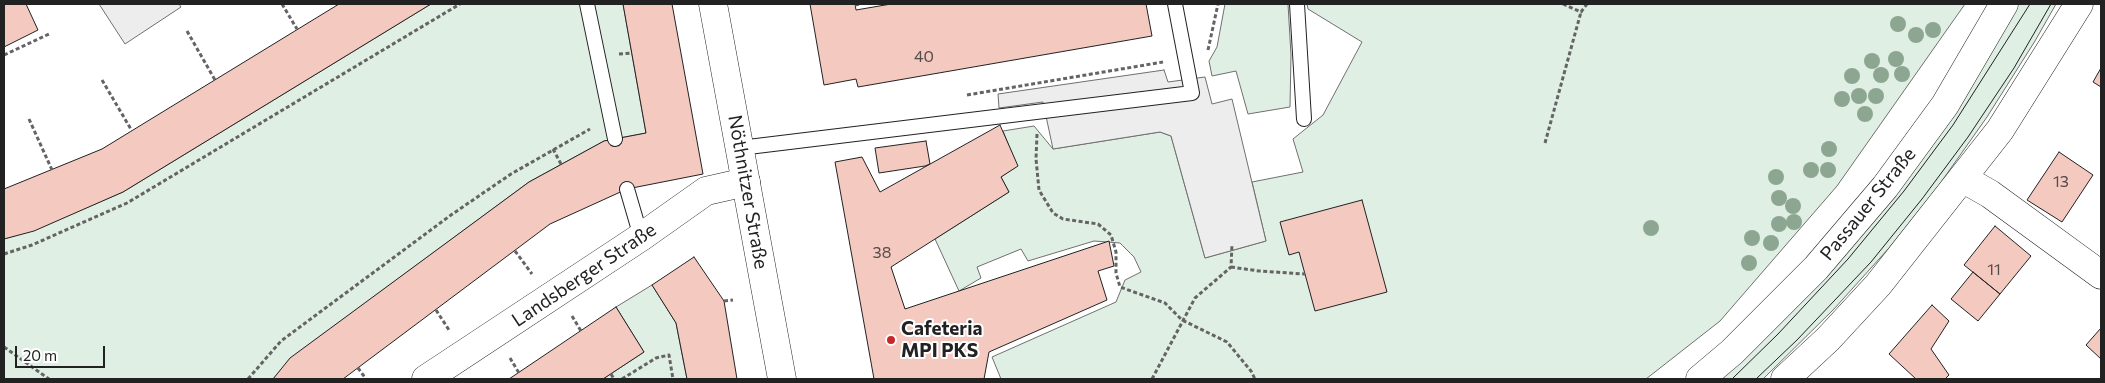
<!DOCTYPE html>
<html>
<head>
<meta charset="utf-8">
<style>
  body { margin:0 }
  #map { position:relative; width:2105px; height:383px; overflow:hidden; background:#fff; font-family:Commissioner,sans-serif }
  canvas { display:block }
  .frame { position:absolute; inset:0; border:5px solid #222; pointer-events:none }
  .scale { position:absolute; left:15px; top:346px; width:90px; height:22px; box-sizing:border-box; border:2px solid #222; border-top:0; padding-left:6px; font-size:15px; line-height:18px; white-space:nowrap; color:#222; -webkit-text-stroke:4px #fff; paint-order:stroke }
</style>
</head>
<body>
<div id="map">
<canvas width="2105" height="383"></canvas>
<div class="frame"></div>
<div class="scale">20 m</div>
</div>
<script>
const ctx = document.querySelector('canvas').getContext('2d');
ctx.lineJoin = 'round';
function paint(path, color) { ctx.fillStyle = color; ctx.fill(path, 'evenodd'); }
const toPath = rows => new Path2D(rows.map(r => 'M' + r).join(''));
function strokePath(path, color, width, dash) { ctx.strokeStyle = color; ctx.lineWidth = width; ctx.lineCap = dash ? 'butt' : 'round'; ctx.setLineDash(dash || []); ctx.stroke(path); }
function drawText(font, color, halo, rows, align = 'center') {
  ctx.font = font + ' Commissioner,sans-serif'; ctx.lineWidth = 4; ctx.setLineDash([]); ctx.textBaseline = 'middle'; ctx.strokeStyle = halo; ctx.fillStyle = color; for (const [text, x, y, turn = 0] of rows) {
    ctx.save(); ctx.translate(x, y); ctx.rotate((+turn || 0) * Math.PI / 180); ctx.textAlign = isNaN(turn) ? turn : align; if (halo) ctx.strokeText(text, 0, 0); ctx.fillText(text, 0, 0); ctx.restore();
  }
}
const green = toPath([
  [431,4,623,4,646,133,604,141,529,182,291,358,273,379,4,379,4,239,34,230,123,192,431,4],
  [1225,4,1288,4,1291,55,1290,107,1248,114,1236,71,1212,76,1209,61,1217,47,1225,4],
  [1307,4,1965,4,1837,186,1720,321,1646,379,1001,379,992,357,1116,302,1125,280,1141,272,1134,257,1120,243,1094,241,1028,261,1021,249,977,267,981,278,959,291,935,239,1009,192,1001,177,1017,166,1003,131,1034,126,1053,149,1160,132,1171,136,1205,258,1266,241,1252,182,1303,172,1293,139,1323,115,1362,42,1308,9,1307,4],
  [2016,4,2056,4,2035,41,1987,117,1939,185,1889,248,1834,309,1763,379,1711,379,1725,367,2016,4],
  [652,285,676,323,687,379,603,379,644,352,616,307,652,285]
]);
paint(green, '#e0efe3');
strokePath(green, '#6f6f6f', 1);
const parking = toPath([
  [99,4,179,4,181,7,125,44,99,4],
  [1164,70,1168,82,1205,77,1212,104,1232,99,1266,241,1205,258,1171,136,1160,132,1053,149,1043,102,999,108,998,94,1164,70]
]);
paint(parking, '#ededed');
strokePath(parking, '#6f6f6f', 1);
const building = toPath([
  [4,4,26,4,38,30,4,47,4,4],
  [339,4,431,4,123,192,34,231,4,239,4,189,102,149,339,4],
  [623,4,672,4,703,174,627,189,550,224,343,379,273,379,290,358,529,182,604,141,646,133,623,4],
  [810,4,855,4,856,10,891,4,1146,4,1152,36,858,87,856,79,824,85,810,4],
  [2101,68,2101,87,2093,82,2101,68],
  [1000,125,1018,166,1001,177,1009,192,891,267,905,309,1109,241,1114,266,1098,271,1107,300,989,352,984,379,874,379,835,162,862,157,880,192,1000,125],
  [926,141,930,164,925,166,879,173,875,148,926,141],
  [2059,152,2093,175,2062,222,2027,200,2059,152],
  [1362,200,1387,292,1315,311,1299,252,1289,255,1280,222,1362,200],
  [1995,226,2031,256,2000,294,1964,265,1995,226],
  [694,257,724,301,737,379,687,379,676,323,652,285,694,257],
  [1973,272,2000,294,1978,321,1951,299,1973,272],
  [1932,305,1949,321,1931,349,1949,375,1945,379,1916,379,1889,354,1932,305],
  [616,307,644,352,603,379,509,379,616,307],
  [2101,328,2101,359,2086,345,2101,328]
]);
paint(building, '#f3c9c0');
strokePath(building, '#222', 1);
const lane = toPath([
  [587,4,615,139],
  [1297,4,1304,119],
  [740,148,1192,93,1175,4],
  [627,189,641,237]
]);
const street = toPath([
  [1962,178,1990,194,2101,275],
  [426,379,641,237,706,191,746,182],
  [1700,379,1732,352,1816,268,1885,187,1945,105,2004,4],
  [1785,379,1828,339,1878,285,2000,130,2079,4]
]);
const secondary = toPath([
  [713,4,782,379]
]);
strokePath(lane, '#222', 16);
strokePath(street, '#222', 29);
strokePath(secondary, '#222', 29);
strokePath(toPath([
  [282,4,297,29],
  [1563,4,1581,12,1587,4],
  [855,5,861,4],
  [187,31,215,80],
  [1208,50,1218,4],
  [619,54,632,53],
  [4,55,49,34],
  [102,80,132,131],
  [967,95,1163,62],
  [29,119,52,170],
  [1037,134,1036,159,1039,190,1053,213,1063,219,1098,224,1111,235,1116,252,1116,273,1120,287,1165,303,1182,320,1227,342,1251,371,1255,379],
  [1545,143,1581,12],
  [553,149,561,164],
  [515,251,532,274],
  [4,254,32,245,127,203,460,4],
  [1231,267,1259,271,1305,274],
  [724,301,733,300],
  [436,310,449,330],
  [572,316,581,331],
  [4,347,49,379],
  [510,358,519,373],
  [358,368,366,379],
  [611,374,614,379],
  [248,379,281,341,451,215,511,174,590,129],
  [622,379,656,358,669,355,673,379],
  [1152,379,1195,298,1231,267,1232,244]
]), '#646464', 3, [4, 2.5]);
strokePath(lane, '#fff', 14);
strokePath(street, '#fff', 28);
strokePath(secondary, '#fff', 28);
strokePath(toPath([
  [1732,379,1778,334,1848,259,1904,191,1953,125,2030,4],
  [1756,379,1797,340,1871,262,1922,199,1968,137,2014,68,2051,4]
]), '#222', 1);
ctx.fillStyle = '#8da692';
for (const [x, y] of [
  [1898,24],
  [1933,30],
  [1916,35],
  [1896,59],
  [1872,61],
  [1902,74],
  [1881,75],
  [1852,76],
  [1859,96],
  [1876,96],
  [1842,99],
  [1865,114],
  [1829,149],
  [1811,170],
  [1828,170],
  [1776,177],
  [1779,198],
  [1793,206],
  [1794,222],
  [1779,224],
  [1651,228],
  [1752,238],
  [1771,243],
  [1749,263]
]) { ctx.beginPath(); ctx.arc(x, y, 8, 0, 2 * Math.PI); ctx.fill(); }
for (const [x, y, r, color] of [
  [891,340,5,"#c62828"]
]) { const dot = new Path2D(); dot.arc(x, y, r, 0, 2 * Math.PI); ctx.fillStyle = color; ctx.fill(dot); strokePath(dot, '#fff', 2); }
drawText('16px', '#564c4a', null, [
  ["40",924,57],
  ["13",2061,182],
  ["38",882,253],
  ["11",1994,270]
]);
drawText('19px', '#222', '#fff', [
  ["Nöthnitzer Straße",748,192,80],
  ["Passauer Straße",1868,204,-51],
  ["Landsberger Straße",584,275,-34]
]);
drawText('bold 19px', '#222', '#fff', [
  ["Cafeteria",901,329],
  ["MPI PKS",901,351]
], 'left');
</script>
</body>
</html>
